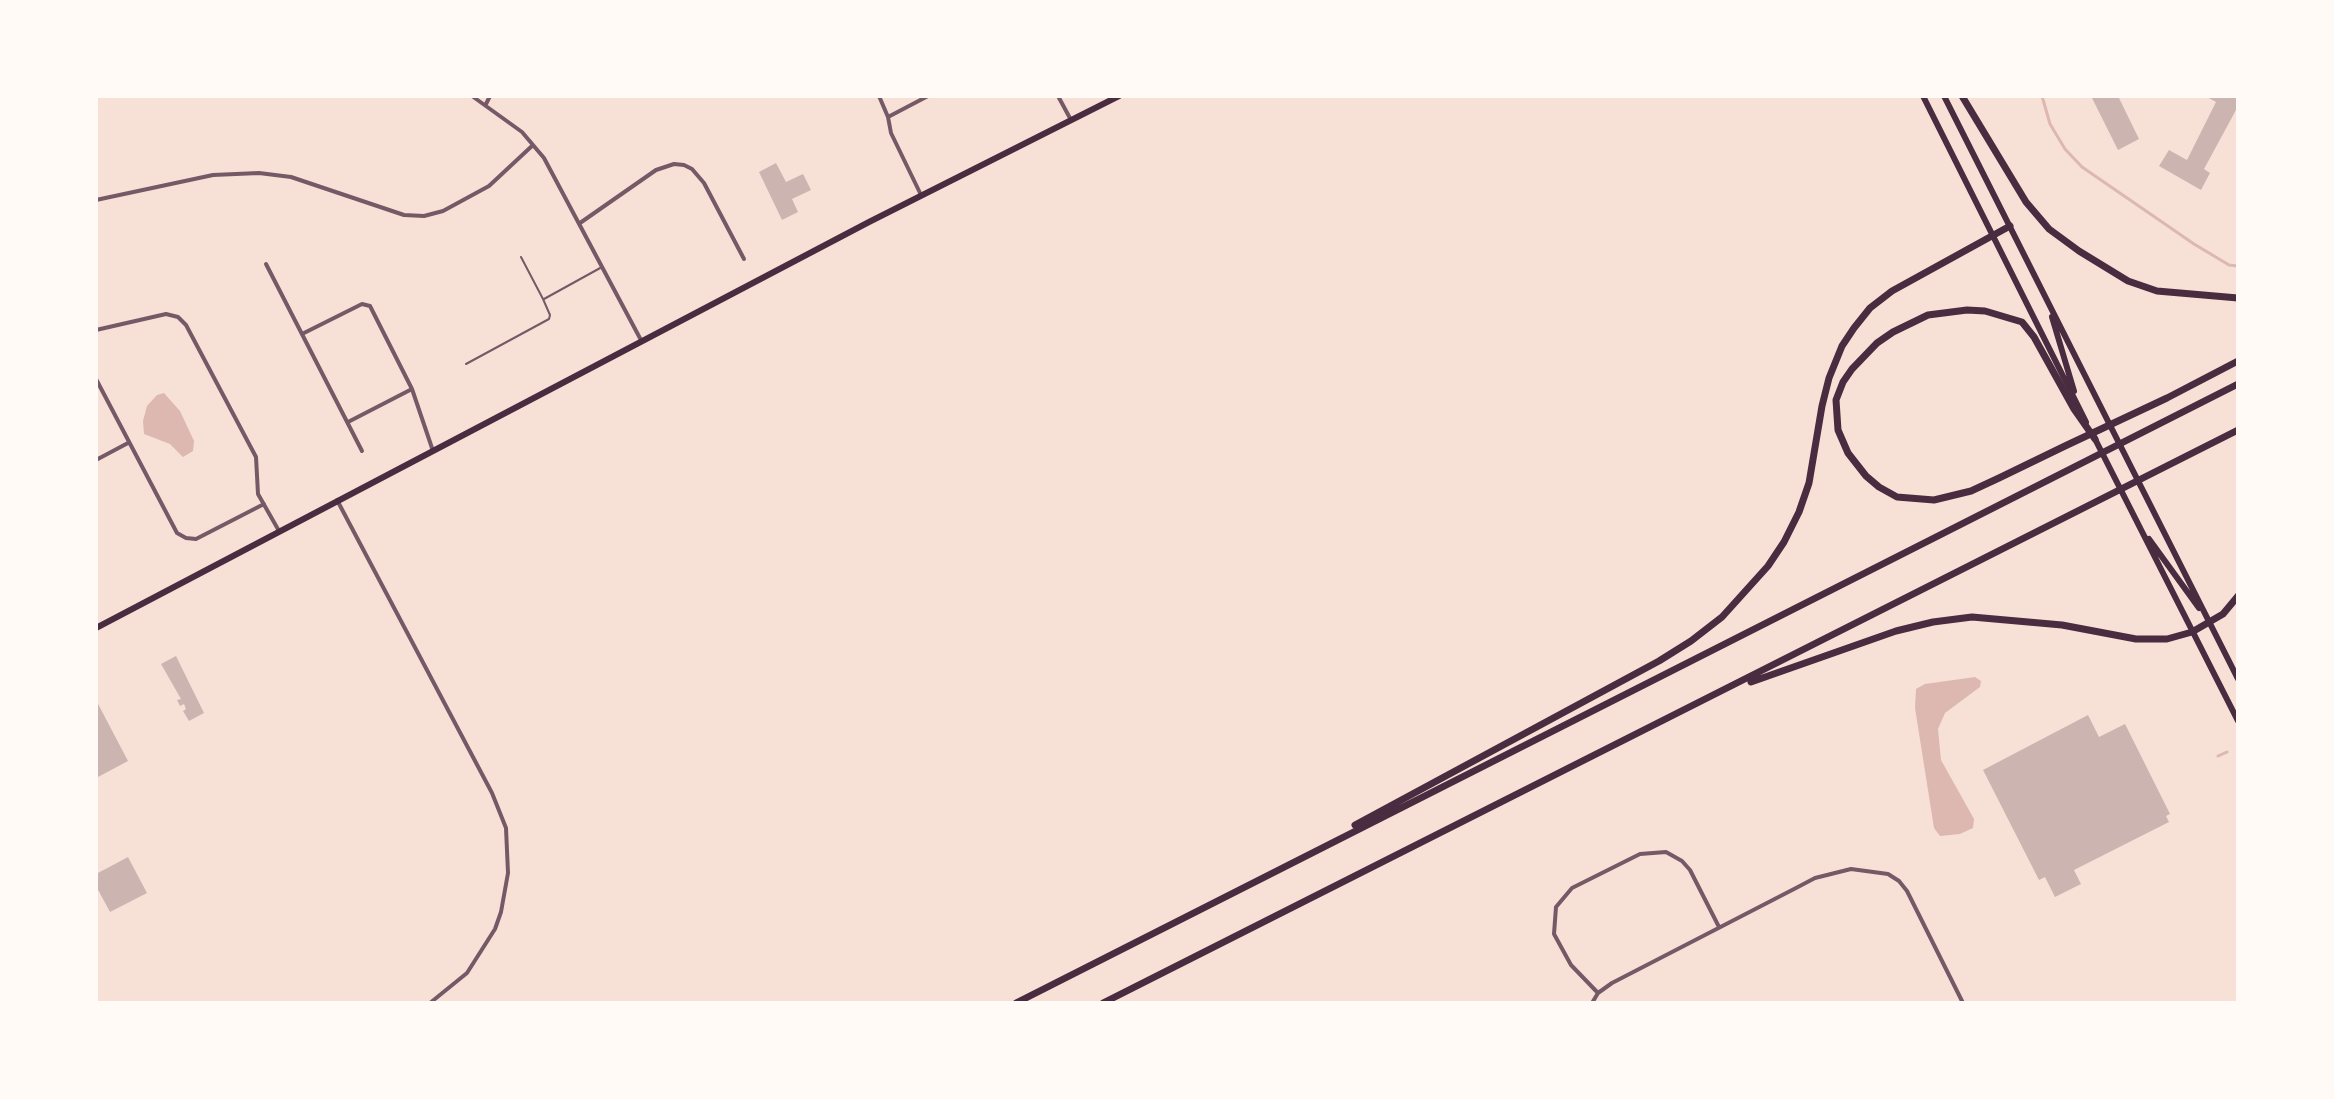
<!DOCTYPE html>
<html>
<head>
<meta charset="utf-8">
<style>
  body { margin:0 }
  #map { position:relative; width:2334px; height:1099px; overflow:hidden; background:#f7e1d7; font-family:"Golos Text",sans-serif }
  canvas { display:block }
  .frame { position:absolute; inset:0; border:98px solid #fffaf5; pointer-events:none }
</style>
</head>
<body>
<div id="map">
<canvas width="2334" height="1099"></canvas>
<div class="frame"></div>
</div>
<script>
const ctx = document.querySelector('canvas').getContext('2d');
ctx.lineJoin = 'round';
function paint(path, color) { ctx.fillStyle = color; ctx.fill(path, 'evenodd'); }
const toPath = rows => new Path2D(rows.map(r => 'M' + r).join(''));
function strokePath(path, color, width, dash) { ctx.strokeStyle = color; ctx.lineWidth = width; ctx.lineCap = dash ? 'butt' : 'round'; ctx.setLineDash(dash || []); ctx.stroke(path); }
paint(toPath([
  [164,393,180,411,194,441,193,451,183,457,170,444,144,434,143,421,147,406,157,395],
  [1975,677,1981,681,1980,687,1945,713,1938,729,1941,760,1974,819,1973,828,1960,834,1940,836,1934,828,1915,708,1916,689,1925,684]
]), '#dcb8b0');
strokePath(toPath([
  [2042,96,2050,124,2065,149,2082,167,2194,244,2229,265,2238,266],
  [2218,756,2227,752]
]), '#dcb8b0', 3);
paint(toPath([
  [2091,96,2118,96,2139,139,2118,150],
  [2205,96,2238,96,2238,111,2236,110,2204,169,2210,173,2201,190,2159,166,2169,150,2187,160,2216,102],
  [776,163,786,182,803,174,811,190,792,199,798,212,782,220,759,172],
  [176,656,204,713,189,721,183,711,186,709,184,704,180,706,177,700,181,699,161,664],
  [96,700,128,761,98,777,96,774],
  [2088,715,2099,737,2125,724,2170,814,2166,816,2169,822,2074,870,2081,884,2055,897,2045,877,2039,880,1983,770],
  [128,857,147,893,110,912,96,886,96,874]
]), '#ccb4b1');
strokePath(toPath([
  [544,299,602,267],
  [466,364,549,319,550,315,543,299,521,257]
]), '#755966', 2);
strokePath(toPath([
  [472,96,522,132,544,158,642,342],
  [879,96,888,117,891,133,921,195],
  [1058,96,1071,120],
  [486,104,490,96],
  [888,117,928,96],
  [96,200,213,175,259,173,291,177,404,215,424,216,443,211,489,186,533,145],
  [580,223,656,170,674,164,684,165,692,169,704,183,744,259],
  [266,264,362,451],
  [96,330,166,314,178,317,186,325,256,457,258,494,279,531],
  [302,334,362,304,370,306,412,389,433,451],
  [96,379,177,533,186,538,196,539,264,504],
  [348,422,412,389],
  [96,460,128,443],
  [337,500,492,793,506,828,508,873,501,912,495,929,467,973,430,1003],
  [1598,993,1571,965,1554,934,1556,907,1572,888,1640,854,1666,852,1682,861,1690,870,1719,927],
  [1592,1003,1598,993,1612,983,1796,888,1815,878,1851,869,1888,874,1899,881,1907,891,1963,1003]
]), '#755966', 4);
strokePath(toPath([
  [96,628,869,222,1119,96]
]), '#4a2c40', 6);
strokePath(toPath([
  [1923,96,2086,422],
  [1944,96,2238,679],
  [2052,317,2074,391],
  [2093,435,2238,721],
  [2149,539,2199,608]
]), '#4a2c40', 6);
strokePath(toPath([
  [1962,96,2026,202,2049,229,2079,251,2128,281,2157,291,2238,298],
  [2095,439,2074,409,2034,337,2022,322,1985,311,1967,310,1928,315,1893,332,1877,343,1852,369,1843,382,1836,400,1838,430,1848,453,1866,476,1879,487,1897,497,1934,500,1971,491,1999,478,2065,446,2167,398,2238,361],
  [1751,682,1896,631,1933,622,1972,617,2062,625,2136,639,2167,639,2192,632,2223,614,2238,596],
  [1355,825,1659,661,1691,641,1722,617,1768,566,1784,542,1799,512,1809,483,1822,406,1829,378,1842,346,1854,328,1870,308,1892,291,2010,226],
  [1016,1003,2238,384],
  [1103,1003,2238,430]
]), '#4a2c40', 7);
</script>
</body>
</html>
